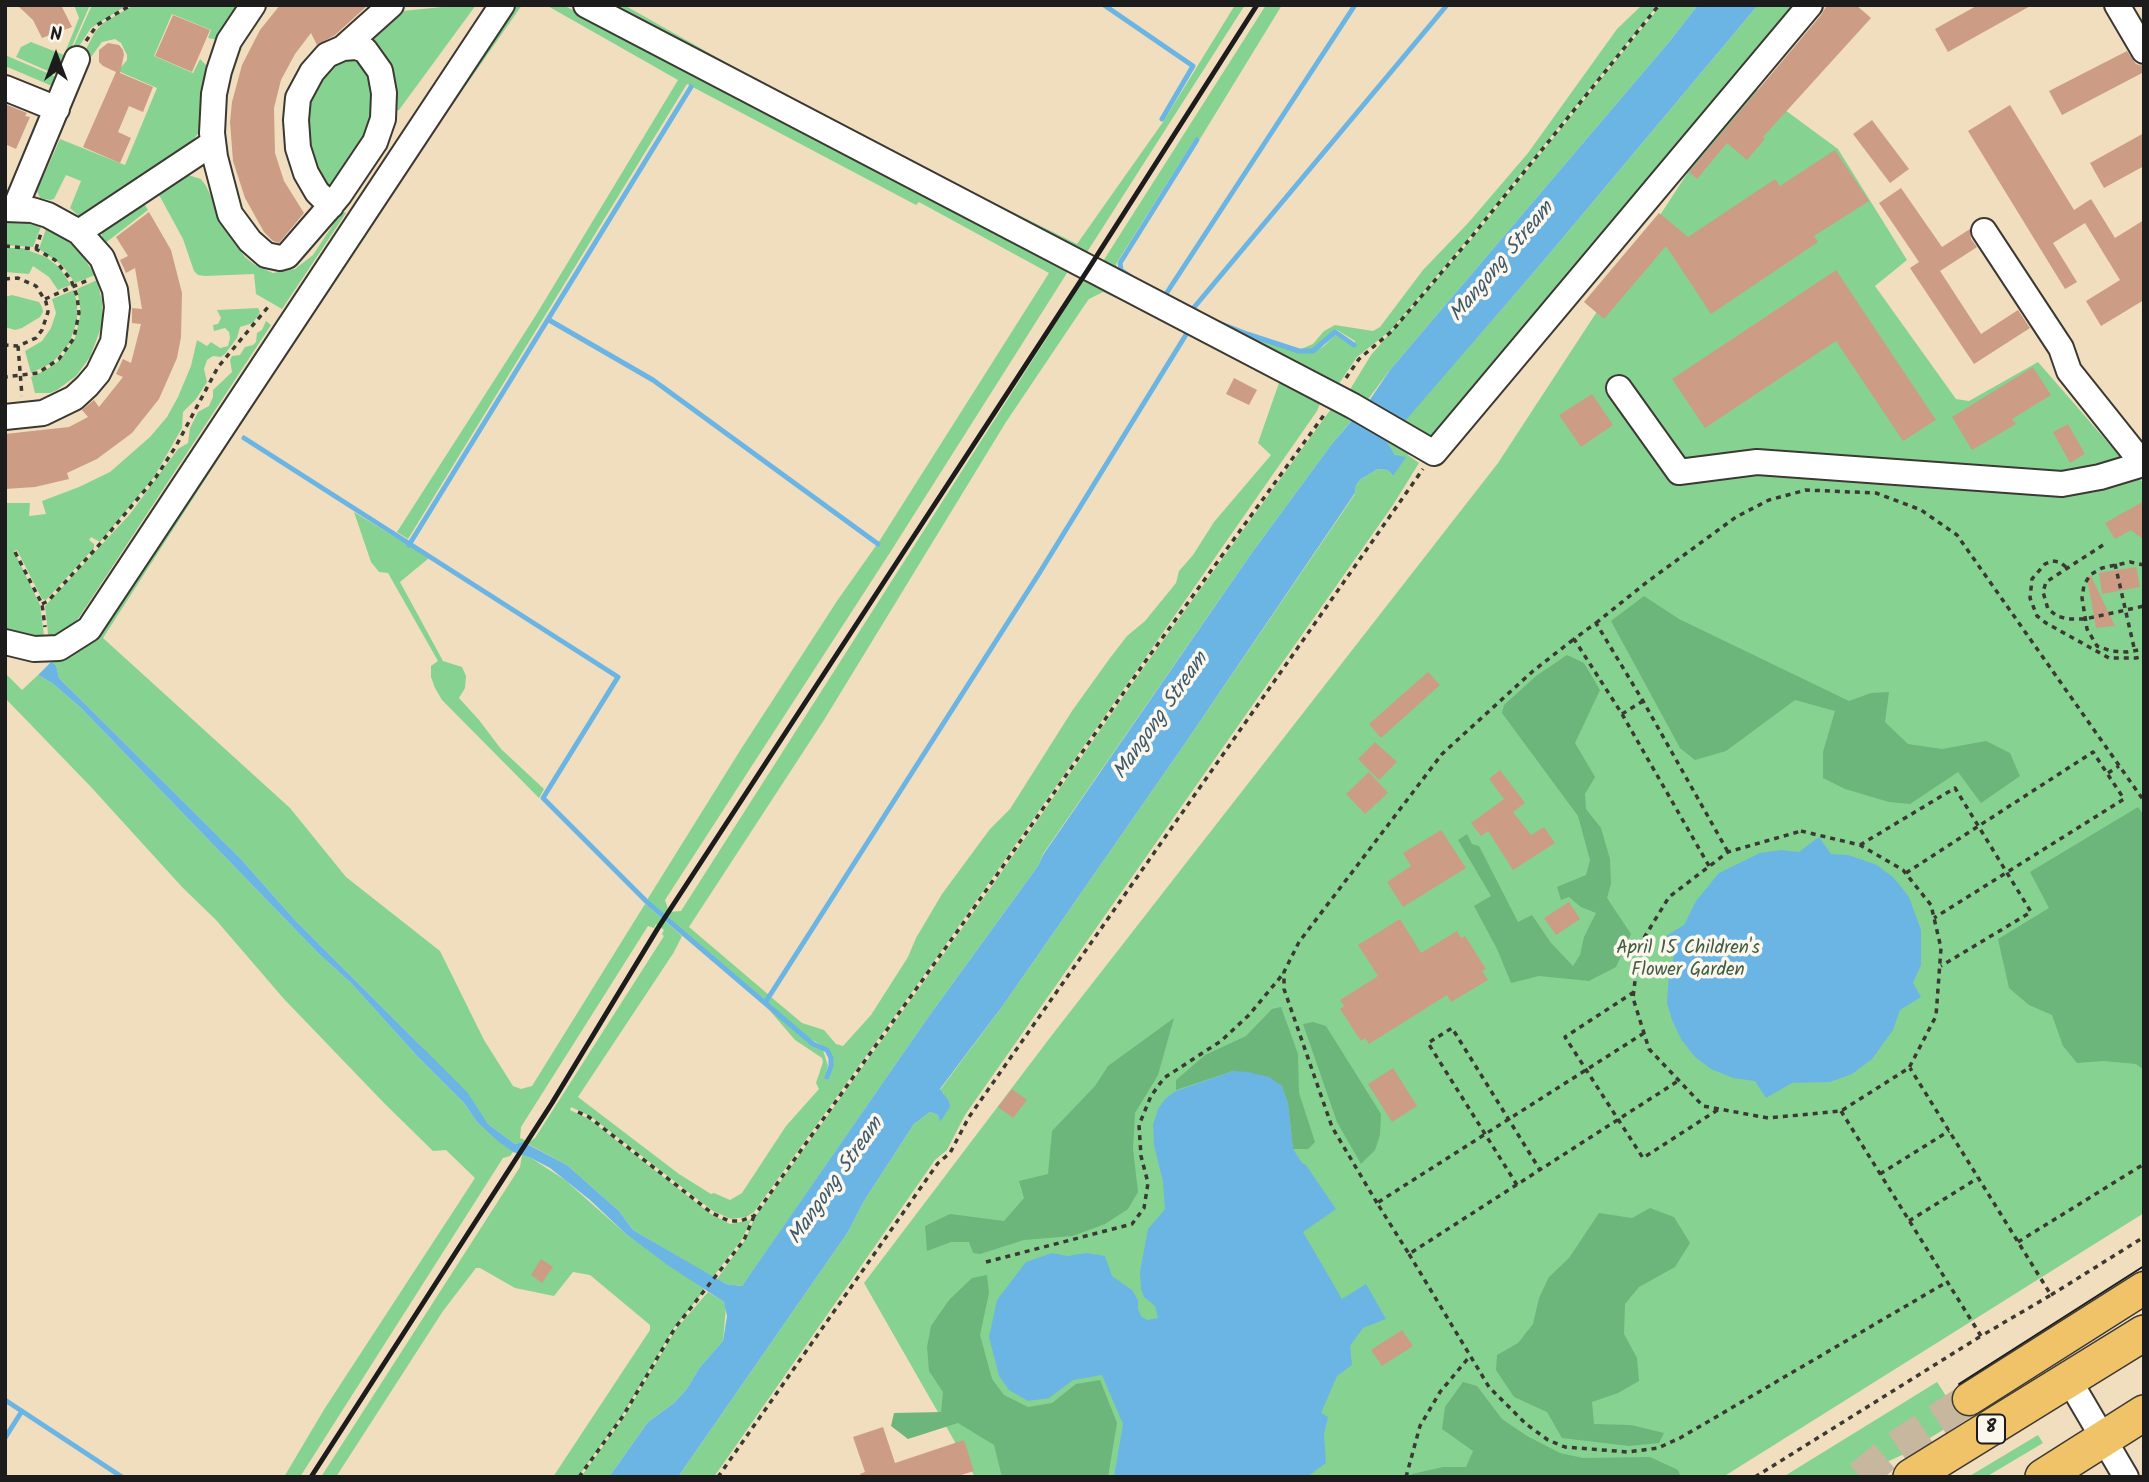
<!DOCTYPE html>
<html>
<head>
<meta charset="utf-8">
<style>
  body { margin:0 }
  #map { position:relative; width:2149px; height:1482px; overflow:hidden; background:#f1debe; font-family:Kalam,sans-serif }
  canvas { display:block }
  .frame { position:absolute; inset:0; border:7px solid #1c1c1c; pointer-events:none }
  .north { position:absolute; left:21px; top:21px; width:70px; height:70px; -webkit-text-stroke:5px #fbf7ec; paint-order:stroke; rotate:0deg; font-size:19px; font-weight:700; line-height:28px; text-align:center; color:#1c1c1c }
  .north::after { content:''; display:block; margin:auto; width:24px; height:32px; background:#1c1c1c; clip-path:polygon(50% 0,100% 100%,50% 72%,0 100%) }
</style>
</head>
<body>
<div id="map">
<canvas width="2149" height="1482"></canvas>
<div class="frame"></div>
<div class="north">N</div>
</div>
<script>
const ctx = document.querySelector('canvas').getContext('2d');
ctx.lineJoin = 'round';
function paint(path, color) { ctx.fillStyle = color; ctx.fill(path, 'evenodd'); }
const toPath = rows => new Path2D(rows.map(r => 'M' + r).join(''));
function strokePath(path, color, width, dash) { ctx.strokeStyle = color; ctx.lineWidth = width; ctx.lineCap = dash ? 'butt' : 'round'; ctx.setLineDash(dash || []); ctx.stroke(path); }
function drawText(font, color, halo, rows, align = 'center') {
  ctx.font = font + ' Kalam,sans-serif'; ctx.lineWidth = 7; ctx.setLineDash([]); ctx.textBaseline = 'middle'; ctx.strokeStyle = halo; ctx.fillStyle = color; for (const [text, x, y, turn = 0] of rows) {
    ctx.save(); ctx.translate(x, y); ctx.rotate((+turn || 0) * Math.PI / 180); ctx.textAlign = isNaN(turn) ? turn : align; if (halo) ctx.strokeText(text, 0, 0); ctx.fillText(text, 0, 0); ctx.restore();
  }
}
paint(toPath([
  [74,5,90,5,59,76,16,57,21,47,31,42,64,55,79,18],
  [92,5,127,5,91,28,74,54,59,89,5,66,5,55,59,78],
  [134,5,237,5,218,40,208,38,211,30,172,14,154,56,193,73,200,59,206,65,200,131,193,140,85,215,80,217,70,208,81,181,66,175,54,199,50,200,40,198,37,191,60,139,125,165,157,88,118,71,127,60,127,55,121,43,115,39,102,42,91,57,87,56,85,51,95,32,103,23],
  [462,5,476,5,399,110,394,111,388,64,378,48,365,40,392,12],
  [511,5,522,5,423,147,234,435,103,638,290,808,346,877,440,951,484,1040,513,1086,521,1089,532,1086,645,904,682,936,674,952,578,1097,679,1174,711,1194,714,1193,730,1200,742,1193,786,1126,819,1089,816,1083,823,1062,822,1058,795,1040,765,1005,812,1046,823,1050,828,1066,825,1076,827,1079,829,1078,832,1057,828,1049,807,1037,767,1002,771,997,802,1023,824,1030,836,1044,843,1046,871,1015,908,957,916,938,942,894,990,829,1010,809,1072,711,1110,658,1127,636,1145,621,1176,583,1179,571,1193,555,1214,522,1271,455,1258,443,1280,380,1321,401,1317,411,942,950,754,1212,746,1217,731,1219,713,1211,590,1116,571,1107,570,1110,589,1119,711,1214,730,1224,751,1220,742,1239,713,1277,633,1230,619,1211,567,1165,524,1142,515,1144,488,1124,418,1043,295,920,240,858,59,678,56,665,51,662,68,656],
  [656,924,664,930,662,934,664,936,535,1138,529,1142,520,1138,521,1127,648,926,654,928],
  [546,5,563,5,1064,265,1067,273,891,551,665,900,669,912,681,911,1085,278,1165,320,1103,292,1089,299,1084,306,1006,422,824,720,689,927,769,995,765,1000,647,900,741,749,837,601,880,540,1049,273,919,202,916,205,687,84,408,539,397,532,536,315,678,80],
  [605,5,624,5,828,120,1077,244,1163,122,1235,5,1245,5,1082,260],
  [1266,5,1282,5,1200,139,1197,138,1193,142,1116,264,1119,272,1156,295,1247,336,1300,352,1314,352,1324,346,1335,335,1352,346,1355,345,1355,341,1337,330,1313,349,1301,349,1313,344,1324,331,1335,325,1373,331,1380,327,1423,270,1469,222,1528,153,1617,29,1642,5,1658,5,1468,239,1391,330,1357,357,1338,385,1208,323,1100,266],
  [1661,5,1698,5,1669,42,1390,370,1363,406,1346,396,1371,355,1470,241],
  [1758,5,1799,5,1434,438,1424,433,1408,455,1419,463,1393,505,965,1115,947,1150,935,1160,714,1477,678,1477,848,1232,864,1201,914,1124,930,1112,938,1115,940,1121,944,1094,940,1090,1004,1004,1186,742,1355,494,1356,485,1361,479,1378,469,1388,470,1393,476,1395,455,1386,442,1540,265],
  [352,58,366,63,373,87,371,128,330,187,328,187,324,184,305,139,310,94,329,65,338,64,340,59],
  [1747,82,1838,149,1907,260,1875,286,1956,399,1969,401,2038,362,2144,484,2144,1213,1723,1477,975,1477,864,1283,1052,1035,1498,463],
  [188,175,201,179,206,186,229,235,245,257,255,265,273,273,295,269,313,255,342,211,346,213,282,309,256,294,254,274,205,276,198,275,194,271,183,239,158,193],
  [143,202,148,210,104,244,101,240,102,231],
  [5,223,26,223,41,227,33,247,5,245],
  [46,229,59,235,78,249,95,275,75,283,62,265,39,249],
  [5,248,22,248,46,257,59,267,71,285,58,290,49,277,33,266,29,274,5,272],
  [97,280,102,301,102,325,90,357,76,376,57,390,50,393,35,393,31,377,46,370,60,360,75,338,81,313,77,289],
  [74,290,77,304,77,321,69,344,52,363,31,373,25,351,42,341,51,328,56,313,52,299],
  [12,295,39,302,42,307,43,312,40,317,22,328,15,330,5,327,5,297],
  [258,308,260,312,253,323,240,327,237,338,225,354,221,357,213,356,207,360,204,369,207,382,196,399,183,412,182,428,154,477,100,542,91,537,89,540,94,544,94,548,46,600,42,599,17,550,14,551,40,605,45,643,5,634,5,503,30,503,29,516,46,514,42,501,79,487,110,472,150,437,167,417,178,397,191,366,197,340,207,346,211,342,220,348,228,346,230,338,229,332,225,328,214,331,213,325,218,324,221,318,217,310],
  [266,321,271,325,74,625,49,642,45,606,130,514,178,449,188,443,190,428,198,412,209,406,213,397,213,390,232,372,230,360,232,356,240,355,245,347,253,345,256,342,257,333,262,330],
  [1331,409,1335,409,1352,420,1331,445,1251,554,1043,854,1038,866,929,1016,752,1272,742,1286,726,1284,717,1279,745,1240,755,1217,971,916,1149,660],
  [354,512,429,558,400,582,443,661,462,667,466,676,465,688,459,698,479,720,501,749,544,789,539,798,442,700,435,688,431,677,431,666,438,661,388,573,379,572,371,562],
  [5,673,22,690,38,675,52,683,80,707,318,953,351,983,417,1056,464,1103,477,1122,513,1152,510,1156,503,1158,300,1477,284,1477,325,1408,475,1178,446,1150,433,1151,384,1103,284,999,216,920,182,887,91,787,5,698],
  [522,1155,531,1158,565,1180,626,1234,704,1289,703,1292,674,1328,622,1416,578,1477,553,1477,650,1330,650,1325,590,1275,573,1272,554,1296,515,1288,480,1268,476,1268,443,1311,336,1477,321,1477,520,1167],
  [708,1292,724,1302,726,1307,723,1341,700,1367,686,1390,674,1403,648,1422,609,1477,581,1477,624,1417,676,1329],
  [1937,1382,1961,1419,1902,1455,1854,1477,1783,1477],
  [2038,1435,2043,1443,1986,1477,1968,1477]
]), '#86d391');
paint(toPath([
  [1644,596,1679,619,1849,701,1871,693,1889,692,1885,722,1908,744,1942,749,1986,741,2010,753,2020,776,1981,803,1958,772,1910,804,1889,802,1845,789,1823,778,1823,752,1835,711,1795,700,1726,751,1695,760,1680,748,1611,621],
  [1567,655,1584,663,1600,690,1575,743,1595,777,1585,794,1586,809,1601,828,1610,859,1611,884,1607,898,1631,934,1616,967,1589,981,1539,976,1511,983,1497,949,1474,906,1491,896,1458,840,1467,834,1472,844,1479,846,1518,922,1532,915,1551,943,1573,966,1580,955,1584,937,1596,913,1581,907,1569,897,1561,900,1557,887,1586,875,1590,860,1578,816,1502,713,1504,705,1536,676],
  [2138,807,2144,815,2144,1070,2136,1064,2104,1061,2077,1063,2063,1046,2052,1015,2029,1005,2009,988,1998,939,2049,908,2030,872],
  [1281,1007,1298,1054,1299,1093,1315,1142,1308,1149,1293,1149,1288,1104,1282,1086,1233,1071,1176,1090,1176,1080,1205,1055,1246,1036,1272,1009],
  [1174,1018,1158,1075,1135,1113,1133,1149,1138,1192,1128,1209,1105,1224,1073,1236,1024,1240,980,1254,973,1253,969,1242,951,1242,927,1251,925,1226,950,1214,1004,1221,1024,1198,1019,1181,1048,1174,1052,1131,1095,1086,1108,1066],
  [1313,1022,1326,1026,1381,1114,1380,1135,1375,1150,1361,1164,1337,1122,1303,1024],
  [1650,1208,1674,1217,1690,1243,1675,1267,1639,1287,1625,1304,1624,1334,1637,1358,1639,1381,1618,1393,1592,1402,1594,1424,1631,1425,1664,1433,1659,1443,1629,1446,1562,1438,1547,1412,1514,1397,1496,1370,1497,1355,1518,1343,1533,1324,1539,1298,1549,1277,1569,1258,1599,1213,1632,1218],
  [987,1275,989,1293,980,1335,992,1379,1004,1395,1028,1407,1052,1403,1076,1384,1100,1380,1117,1423,1108,1477,1002,1477,994,1445,958,1423,908,1439,891,1426,894,1413,941,1412,943,1392,929,1371,927,1347,931,1326,949,1300,972,1278],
  [1463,1382,1477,1386,1502,1419,1527,1436,1560,1453,1583,1458,1650,1457,1678,1470,1681,1477,1412,1477,1412,1474,1443,1467,1466,1467,1473,1451,1442,1429,1445,1407]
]), '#6cb57b');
paint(toPath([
  [1698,5,1758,5,1540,265,1387,442,1395,455,1406,457,1393,476,1388,470,1378,469,1361,479,1356,485,1355,493,1186,742,1004,1004,940,1089,949,1101,950,1107,940,1122,938,1115,930,1112,914,1124,864,1201,848,1232,678,1477,609,1477,648,1422,674,1403,686,1390,700,1367,723,1341,727,1316,724,1302,669,1266,626,1234,590,1200,550,1168,531,1158,513,1152,499,1142,477,1122,464,1103,417,1056,351,983,318,953,80,707,52,683,38,675,51,662,56,665,59,678,240,858,295,920,467,1092,488,1124,515,1144,523,1142,567,1165,619,1211,633,1230,726,1284,742,1286,929,1016,1038,866,1043,855,1251,554,1331,445,1371,398,1390,370,1669,42],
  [1819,837,1831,854,1848,855,1877,865,1894,878,1909,897,1921,930,1921,965,1913,983,1921,997,1900,1010,1893,1030,1872,1059,1852,1074,1830,1082,1792,1083,1766,1098,1755,1081,1733,1078,1711,1069,1695,1057,1681,1039,1672,1020,1667,1003,1669,971,1675,953,1666,936,1684,925,1696,901,1719,873,1760,853,1781,850,1799,852],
  [1233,1071,1248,1072,1269,1077,1282,1086,1288,1104,1293,1149,1302,1163,1306,1165,1336,1209,1303,1232,1342,1299,1366,1284,1386,1319,1363,1328,1350,1346,1352,1365,1337,1376,1321,1413,1328,1417,1324,1434,1326,1463,1307,1477,1114,1477,1123,1424,1102,1375,1073,1380,1049,1398,1028,1401,1009,1390,999,1376,989,1337,997,1300,1026,1262,1052,1253,1067,1256,1087,1253,1105,1256,1112,1276,1132,1290,1138,1300,1138,1309,1141,1316,1147,1320,1158,1318,1155,1306,1144,1297,1141,1289,1140,1272,1148,1229,1165,1209,1163,1182,1154,1145,1153,1125,1158,1109,1166,1098,1176,1091]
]), '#6bb5e4');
strokePath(toPath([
  [1104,5,1193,66,1162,119],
  [1131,277,1121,270,1120,263,1197,140],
  [1164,297,1355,5],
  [1191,311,1447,5],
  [549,320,653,380,878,544],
  [1219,323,1247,334,1299,351,1313,351,1335,332,1354,345],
  [244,438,618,677,543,798,649,904,813,1044,827,1050,831,1058,831,1066,827,1077],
  [409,545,691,87],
  [765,1003,1040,572,1187,333],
  [5,1400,122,1477],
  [5,1438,22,1411]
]), '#6bb5e4', 5);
paint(toPath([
  [17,5,61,5,72,27,42,38,33,20],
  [280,5,368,5,335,35,317,45,311,33,295,54,281,80,274,108,275,153,284,181,304,213,279,243,273,241,264,232,245,198,233,161,230,122,232,102,242,65,260,30],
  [1827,5,1856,5,1871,18,1763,137,1765,139,1747,160,1727,143,1697,179,1689,172,1821,15],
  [1978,5,2032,5,1948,52,1935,29],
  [173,15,210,30,192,72,155,56],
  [108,43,119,45,123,50,124,55,120,73,153,87,143,112,129,106,118,132,131,138,120,163,83,147,116,72,103,66,99,62,99,50],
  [2127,51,2136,64,2143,66,2144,72,2062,115,2049,91],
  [5,104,27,113,25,116,30,117,16,149,5,144],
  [2010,105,2074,210,2091,199,2115,238,2144,220,2144,300,2101,326,2086,301,2120,280,2085,223,2053,243,2077,282,2065,289,1968,131],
  [1872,120,1909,169,1890,183,1853,134],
  [2144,133,2144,166,2104,188,2090,163],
  [1835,150,1869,201,1814,236,1818,242,1711,314,1666,246,1604,319,1584,302,1659,213,1688,237,1775,179,1780,186],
  [1901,188,1942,247,1970,229,1971,239,1977,247,1940,271,1981,334,2018,310,2030,328,1974,364,1910,268,1919,262,1879,203],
  [149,212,171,250,182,293,181,337,177,358,159,399,132,433,97,459,67,473,69,479,35,487,5,489,5,434,69,427,88,417,82,410,94,400,99,407,123,377,116,374,123,359,131,363,141,324,132,323,132,308,142,309,135,268,126,273,120,260,128,256,116,237],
  [1836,270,1936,420,1903,441,1836,341,1705,428,1672,379],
  [2033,367,2051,395,2012,419,2016,424,1972,450,1952,417],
  [1234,378,1257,390,1249,405,1226,394],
  [1592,394,1613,425,1581,447,1559,415],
  [2068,424,2085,454,2070,463,2053,432],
  [2144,501,2144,540,2131,530,2115,539,2105,523],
  [2136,567,2140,587,2102,594,2099,573],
  [2091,576,2115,626,2096,628,2087,577],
  [1428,672,1440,685,1381,738,1369,724],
  [1375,742,1397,762,1379,780,1358,759],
  [1500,770,1525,803,1513,812,1531,835,1544,827,1555,843,1513,870,1488,831,1481,836,1471,823,1504,799,1489,779],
  [1369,772,1388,793,1365,814,1346,794],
  [1441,830,1466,868,1403,907,1387,882,1411,866,1403,853],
  [1569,902,1580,919,1556,935,1544,918],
  [1400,919,1421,953,1457,931,1461,938,1465,936,1486,969,1482,971,1488,980,1451,1002,1447,995,1369,1044,1365,1038,1361,1041,1340,1009,1344,1006,1340,1000,1378,976,1358,945],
  [1393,1068,1417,1106,1392,1122,1368,1084],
  [1012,1089,1027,1100,1013,1118,998,1107],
  [541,1259,553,1267,542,1283,531,1275],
  [1402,1330,1413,1346,1382,1366,1371,1350],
  [883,1427,895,1463,964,1440,974,1471,955,1477,861,1477,860,1474,865,1472,853,1437]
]), '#cc9d84');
strokePath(toPath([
  [1860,1477,1894,1448,1969,1399]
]), '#c6b79e', 32, [32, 16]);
const minor = toPath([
  [253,5,229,41,219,71,214,94,212,133,215,157,230,214,250,241,266,255,280,258,287,256,326,211,340,194,375,142,383,119,384,93,380,71,365,50,356,47,343,48,327,55,312,72,298,98,296,120,298,148,306,173,317,192,331,206],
  [586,5,1353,406,1434,453,1810,5],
  [2117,5,2144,51],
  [343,48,391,5],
  [5,88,57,109],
  [15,208,77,59],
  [5,209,32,210,48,215,79,232,102,258,115,290,117,307,113,342,98,373,87,386,74,398,43,413,5,417],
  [1984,231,2061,348,2069,371,2144,465],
  [79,232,213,143],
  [1619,388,1679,472,1757,462,2062,484,2100,477,2143,464],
  [5,642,34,649,59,648,89,629,502,5],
  [2069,1380,2126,1477]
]);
const major = toPath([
  [1969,1399,2144,1288]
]);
const highway = toPath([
  [1911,1477,2144,1333],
  [2043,1477,2144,1413]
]);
strokePath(minor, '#3c3934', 28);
strokePath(major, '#3c3934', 35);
strokePath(highway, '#3c3934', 38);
strokePath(toPath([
  [86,41,97,25,131,5],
  [5,246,36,249,55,260,71,280,77,296,79,313,74,338,59,359,38,373,5,377],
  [36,249,41,233],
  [5,279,18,278,36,286,46,302,48,312,42,330,36,338,18,346,5,345],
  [45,299,88,280],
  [18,346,22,396],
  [1346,378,1359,359,1392,331,1469,240,1659,5],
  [2103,545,2046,582,2043,592,2048,609,2057,616,2068,619,2085,619,2144,606],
  [15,552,42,604,45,627],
  [2115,564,2135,652],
  [2144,565,2130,562,2102,568,2090,575,2084,585,2082,598,2087,629,2097,646,2111,651,2127,652,2144,649],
  [2066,567,2060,562,2052,561,2045,564,2032,579,2030,598,2037,616,2046,623,2109,658,2136,658,2144,656],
  [42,604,48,601,99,545,156,477,176,446,218,367,268,307],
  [1596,623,1647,582,1736,517,1769,500,1806,490,1876,493,1921,510,1957,535,2144,801],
  [1622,714,1643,701],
  [2108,773,2119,766],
  [1801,831,1860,845,1903,870,1931,905,1941,948,1936,1016,1909,1068,1841,1111,1768,1118,1703,1106,1649,1049,1633,998,1639,946,1669,897,1728,852,1801,831],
  [1860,845,1955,788,2031,912,1941,966],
  [1709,866,1622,714,1574,639,1596,623,1643,701,1728,852],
  [1906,873,2093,752,2124,799,1934,918],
  [1634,992,1565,1037,1643,1158,1719,1109],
  [1644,1033,1377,1203,1409,1254,1678,1081],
  [1841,1111,1981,1336,2051,1295,1910,1068],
  [578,1112,589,1117,712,1213,729,1221,740,1221,754,1216,969,915,1147,659,1324,415],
  [1880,1174,1949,1131],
  [1517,1185,1428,1043,1452,1028,1540,1170],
  [1377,1203,1332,1127,1284,989,1284,972,1299,942,1442,754,1533,671,1574,639],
  [1909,1221,1978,1178],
  [2018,1242,2144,1164],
  [1409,1254,1489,1387,1526,1424,1548,1440,1565,1447,1628,1452,1658,1448,1680,1438,1947,1282],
  [986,1262,1132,1224,1144,1208,1148,1183,1141,1156,1139,1125,1151,1096,1164,1078,1221,1041,1249,1015,1283,974],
  [2051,1295,2144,1237],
  [579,1477,623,1416,675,1328,744,1240,754,1216],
  [718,1477,938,1163,950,1153,969,1117,1423,469],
  [1406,1477,1420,1426,1440,1392,1470,1356],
  [1755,1477,1981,1336]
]), '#3c3934', 3.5, [5, 5]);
strokePath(minor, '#fff', 24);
strokePath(major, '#f0c369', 32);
strokePath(highway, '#f0c369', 35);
strokePath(toPath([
  [1959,1384,2144,1266]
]), '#1c1c1c', 2);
strokePath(toPath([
  [311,1477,552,1103,658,928,1089,268,1257,5]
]), '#1c1c1c', 5);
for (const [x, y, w] of [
  [1991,1429,28]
]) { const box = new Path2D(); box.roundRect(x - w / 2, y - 14.5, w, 29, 5); ctx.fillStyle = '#fbf7ec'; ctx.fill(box); strokePath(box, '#1c1c1c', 2); }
drawText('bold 18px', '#1c1c1c', null, [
  ["8",1991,1429]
]);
drawText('19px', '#415c45', '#fbf7ec', [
  ["April 15 Children's",1688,950],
  ["Flower Garden",1688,972]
]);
drawText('italic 21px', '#3c596c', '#fbf7ec', [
  ["Mangong Stream",1503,263,-50],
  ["Mangong Stream",1162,717,-55],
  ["Mangong Stream",837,1182,-55]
]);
</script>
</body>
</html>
